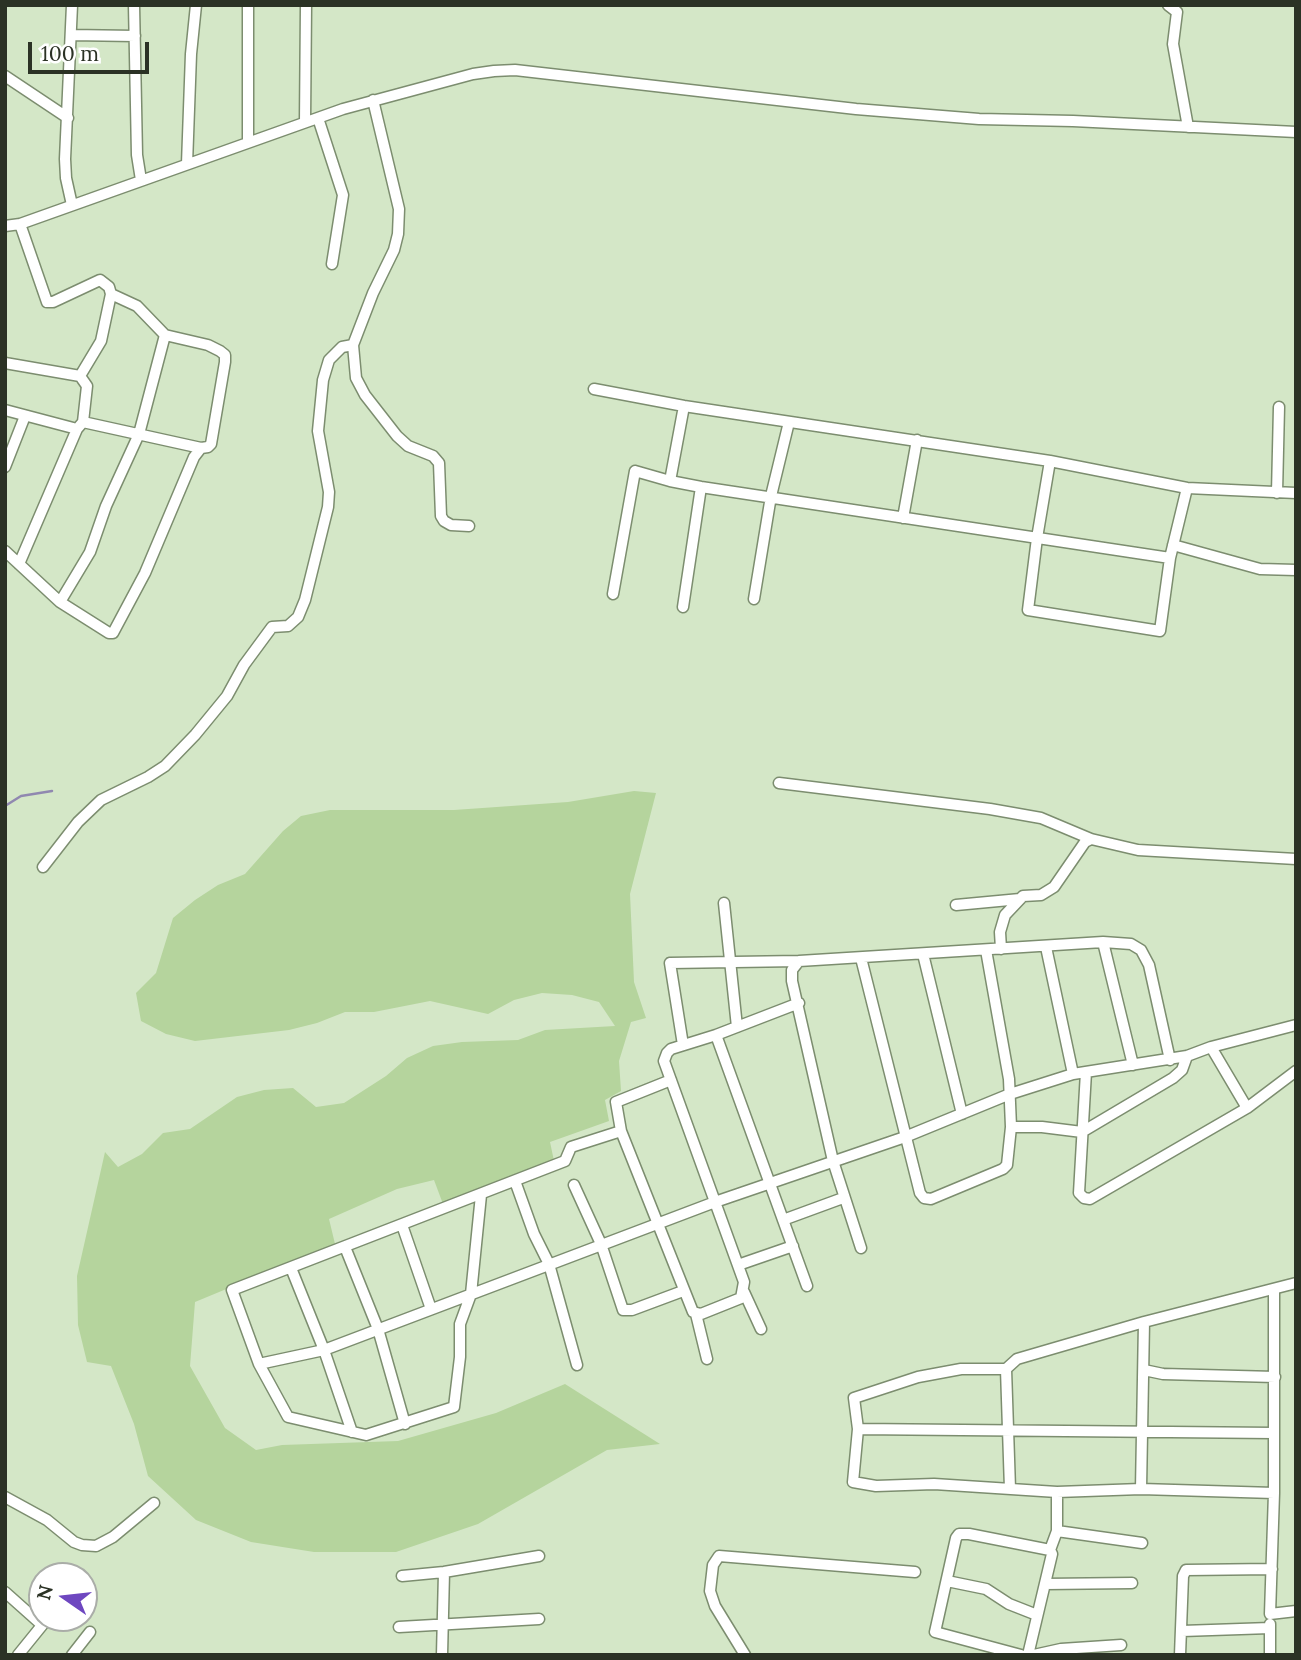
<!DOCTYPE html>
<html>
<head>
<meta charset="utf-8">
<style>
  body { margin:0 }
  #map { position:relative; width:1301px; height:1660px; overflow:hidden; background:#d4e7c7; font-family:Lora,serif }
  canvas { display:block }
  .frame { position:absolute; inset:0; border:7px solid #2b3225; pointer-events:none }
  .north { position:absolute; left:28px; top:1562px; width:70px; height:70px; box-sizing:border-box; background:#fff; border:2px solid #aaada8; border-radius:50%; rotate:284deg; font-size:19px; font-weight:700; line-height:28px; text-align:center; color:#2b3225 }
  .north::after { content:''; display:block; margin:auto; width:24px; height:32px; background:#6e47c0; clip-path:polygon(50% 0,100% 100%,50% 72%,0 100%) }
  .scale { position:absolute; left:28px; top:42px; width:121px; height:32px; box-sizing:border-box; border:4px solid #2b3225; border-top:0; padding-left:9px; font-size:21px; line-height:24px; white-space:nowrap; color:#2b3225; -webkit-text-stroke:5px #fff; paint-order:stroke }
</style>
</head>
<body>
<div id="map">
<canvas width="1301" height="1660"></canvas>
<div class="frame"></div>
<div class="north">N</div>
<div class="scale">100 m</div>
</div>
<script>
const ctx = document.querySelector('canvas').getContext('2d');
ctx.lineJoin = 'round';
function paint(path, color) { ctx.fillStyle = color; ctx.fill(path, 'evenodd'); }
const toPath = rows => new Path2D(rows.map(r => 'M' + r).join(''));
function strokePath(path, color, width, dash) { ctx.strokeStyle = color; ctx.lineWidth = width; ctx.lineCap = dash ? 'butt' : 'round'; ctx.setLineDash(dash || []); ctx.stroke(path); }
paint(toPath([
  [634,791,656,793,630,894,634,982,646,1018,631,1022,619,1061,621,1091,605,1100,609,1121,550,1142,554,1161,443,1204,434,1180,397,1189,329,1219,335,1244,195,1302,190,1366,225,1428,256,1450,282,1445,398,1441,496,1413,565,1384,660,1444,607,1450,478,1524,396,1552,314,1552,251,1542,196,1520,148,1476,134,1424,111,1366,87,1362,78,1325,77,1276,105,1152,118,1167,142,1154,163,1133,190,1129,237,1097,264,1090,293,1088,316,1107,344,1103,386,1076,407,1058,433,1046,462,1042,518,1040,545,1030,615,1026,599,1002,572,995,542,993,514,1000,488,1014,430,1001,374,1012,345,1012,317,1023,289,1030,195,1041,166,1034,141,1021,136,993,156,973,173,918,195,900,218,885,245,874,283,831,301,816,330,810,454,810,568,802]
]), '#b5d49d');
strokePath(toPath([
  [5,806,21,796,52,791]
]), '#9088b0', 2.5);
const minor = toPath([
  [72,5,65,159,66,178,72,205],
  [134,5,137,155,141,180],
  [1168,5,1177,12,1173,44,1188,127],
  [71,35,135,36],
  [5,76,68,118],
  [373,100,399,209,398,234,394,250,373,293,353,345,356,378,365,395,397,436,408,446,433,456,439,463,441,516,444,521,451,525,469,526],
  [318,118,343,195,332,264],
  [305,122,306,5],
  [248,141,248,5],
  [187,164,191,54,196,5],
  [5,226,20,224,343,109,473,74,494,71,515,70,856,109,979,119,1073,121,1296,132],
  [5,363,80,376],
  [594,389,684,406,1050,461,1187,488,1296,493],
  [5,410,77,429],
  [83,422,201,448],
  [1050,461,1037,538,1028,610,1160,631,1170,558,1187,488],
  [5,467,25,416],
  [670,481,684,406],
  [1277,493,1279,407],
  [903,518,917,440],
  [1173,545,1260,569,1296,570],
  [5,551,60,602,109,633,113,633,145,573,194,457,201,448,208,447,211,444,225,362,225,355,220,351,208,345,165,335,137,306,111,294,109,287,100,280,53,302,47,302,20,224],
  [19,564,77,429,83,422,87,386,80,376,101,341,111,294],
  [613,594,635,471,670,481,701,487,1170,558],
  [754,599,771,496,789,422],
  [60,602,90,552,106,506,139,434,165,335],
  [683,607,701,487],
  [779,783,990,809,1041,818,1091,839,1138,850,1296,859],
  [43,867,78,822,101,800,148,777,165,766,195,735,227,696,244,665,272,627,288,626,298,617,305,600,328,507,329,492,318,431,323,380,329,360,342,347,353,345],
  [724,903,737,1027],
  [956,905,1020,899],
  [1103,942,1133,1065],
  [1046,947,1073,1074],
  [1001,949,1000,932,1005,915,1023,896,1041,895,1054,887,1085,842,1091,839],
  [923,954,962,1114],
  [861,958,920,1193,924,1198,931,1199,1003,1169,1007,1165,1011,1127,1009,1079,986,950],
  [716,1035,807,1286],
  [683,1045,670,963,799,961],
  [1211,1047,1247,1108],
  [1086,1072,1079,1193,1084,1198,1090,1199,1247,1108,1296,1071],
  [1011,1127,1042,1127,1082,1132,1173,1078,1182,1070,1187,1056],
  [621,1131,693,1312,701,1314,741,1298,744,1282,664,1061,667,1053,671,1049,716,1035,799,1003],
  [515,1181,534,1234,549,1264,577,1365],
  [574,1185,601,1244,623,1310,632,1310,683,1291],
  [481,1195,471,1294,460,1324,460,1357,454,1407,366,1435,288,1417,259,1364,232,1290,565,1161,571,1147,621,1131,616,1102,671,1080],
  [783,1220,843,1198],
  [402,1225,431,1309],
  [345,1247,378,1329,405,1424],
  [861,1248,833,1161,792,981,792,970,799,961,1103,942,1131,944,1141,950,1149,965,1170,1060],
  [738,1265,793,1246],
  [291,1268,324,1350,352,1432],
  [1274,1290,1274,1493,1270,1614,1296,1611],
  [744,1292,761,1329],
  [696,1314,707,1359],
  [259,1364,324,1350,715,1202,905,1137,1010,1094,1073,1074,1187,1056,1211,1047,1296,1025],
  [1006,1369,1017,1359,1144,1322],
  [1144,1370,1163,1374,1275,1377],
  [858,1429,854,1398,918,1377,961,1369,1006,1369,1010,1489],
  [1057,1492,934,1484,876,1486,853,1482,858,1429,1274,1433],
  [1274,1493,1141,1489,1144,1322,1296,1283],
  [5,1497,47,1520,74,1542,82,1545,96,1546,113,1537,154,1503],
  [1057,1531,1142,1543],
  [1050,1550,1057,1531,1057,1492,1141,1489],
  [402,1576,444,1572,539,1556],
  [947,1581,986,1589,1009,1604,1037,1615],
  [1045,1584,1132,1583],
  [5,1592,42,1625],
  [1270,1624,1270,1655],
  [399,1627,539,1619],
  [1182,1631,1270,1628],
  [18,1655,48,1618],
  [72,1655,90,1632],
  [442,1655,444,1572],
  [745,1655,715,1606,710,1591,713,1565,719,1556,915,1572],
  [1021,1655,935,1632,956,1538,959,1534,969,1534,1050,1550,1052,1554,1028,1655],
  [1034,1655,1061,1649,1121,1645],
  [1180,1655,1183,1576,1186,1570,1272,1569]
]);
strokePath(minor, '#7c8d6f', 13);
strokePath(minor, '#fff', 10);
</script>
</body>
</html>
